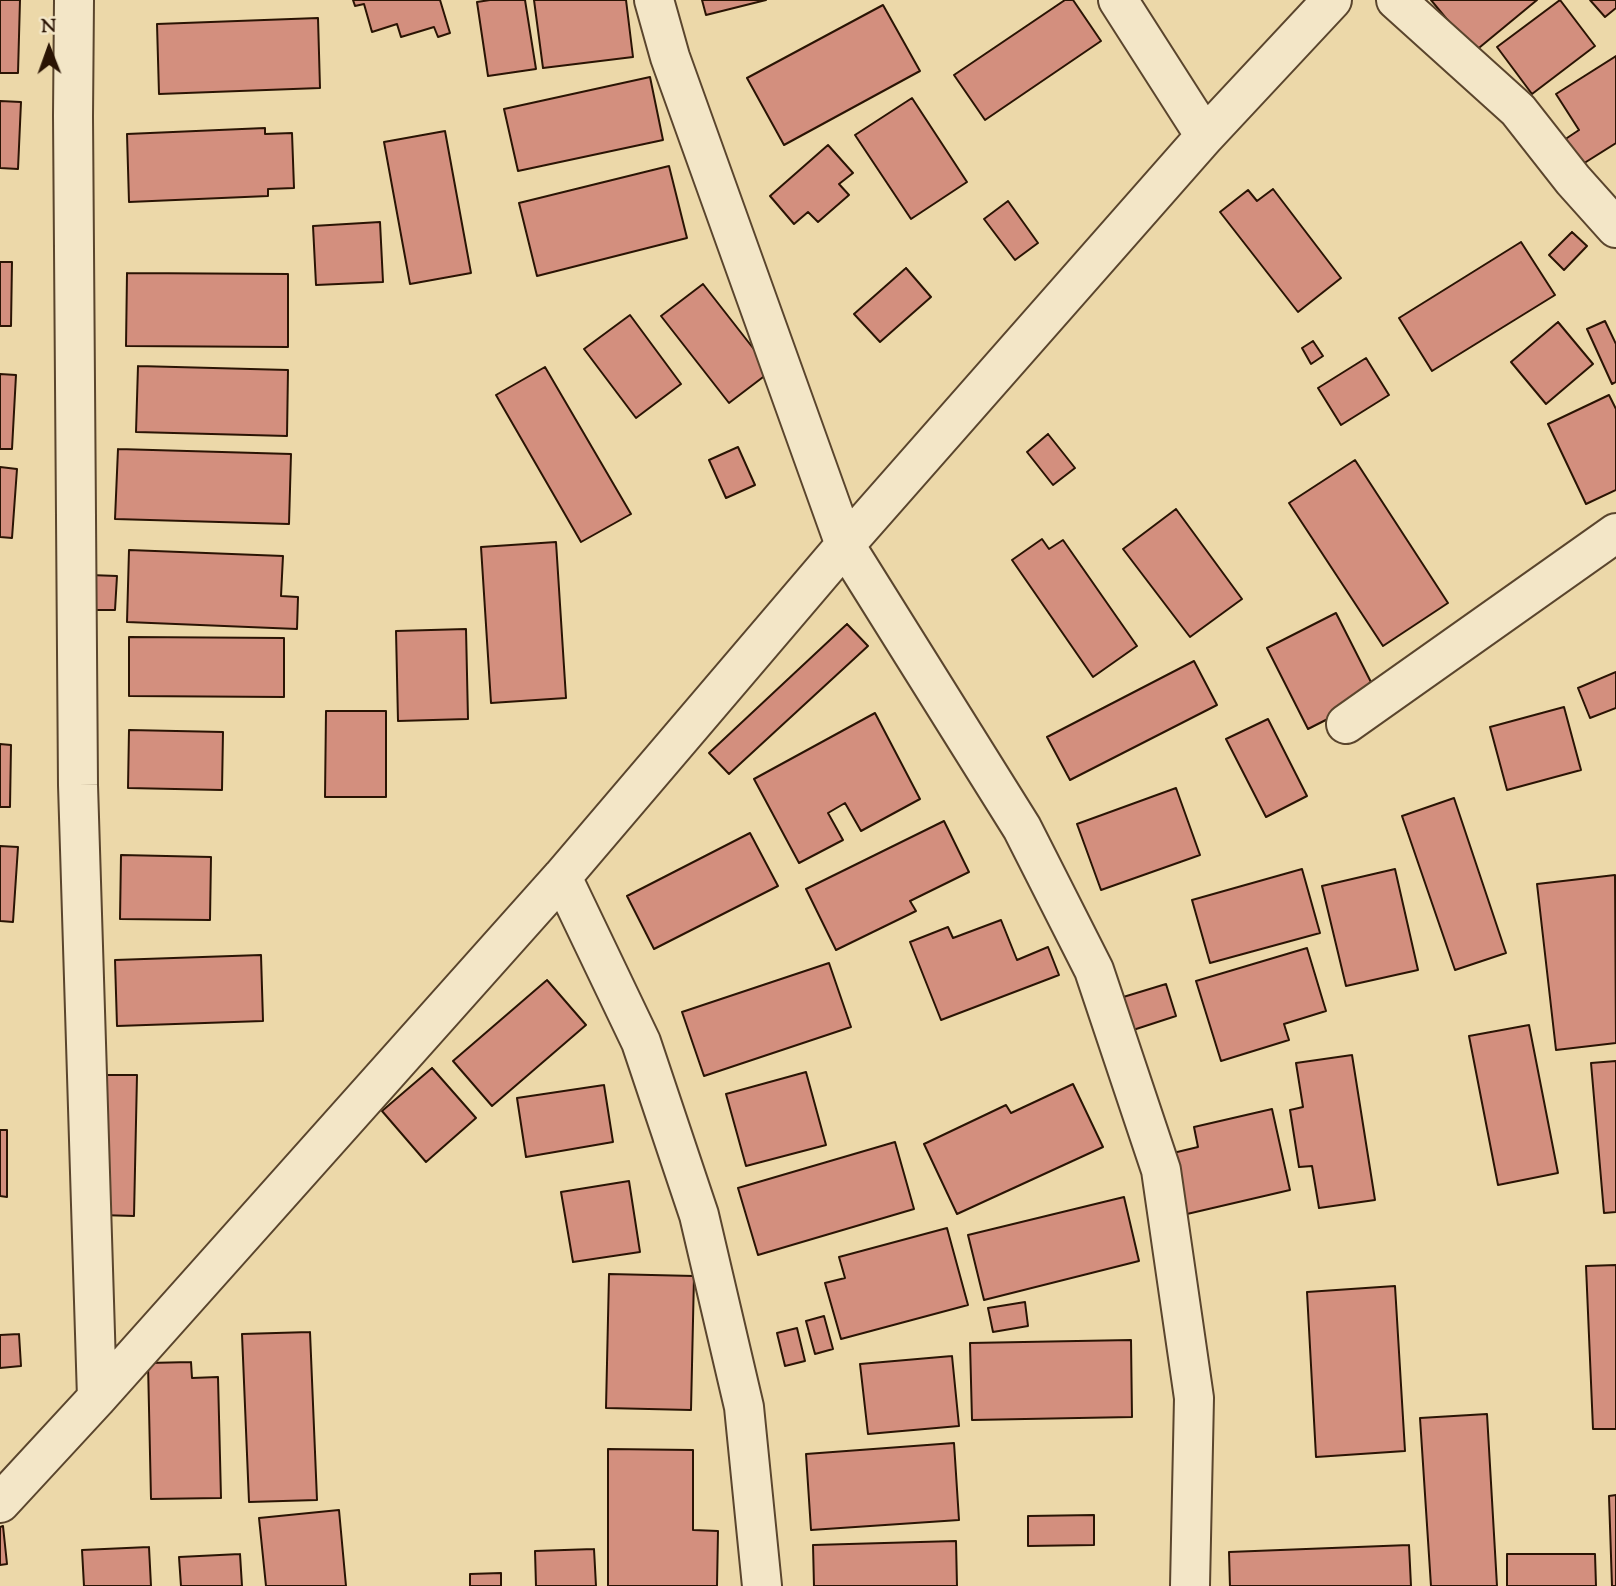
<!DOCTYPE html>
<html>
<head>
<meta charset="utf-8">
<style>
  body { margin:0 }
  #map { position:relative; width:1616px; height:1586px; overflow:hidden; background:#ecd8a9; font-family:"Sorts Mill Goudy",serif }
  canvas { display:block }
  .north { position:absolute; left:14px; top:14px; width:70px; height:70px; -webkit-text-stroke:5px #f3e6c7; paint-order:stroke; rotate:359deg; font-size:19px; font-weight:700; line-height:28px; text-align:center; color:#2a1404 }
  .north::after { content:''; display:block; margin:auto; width:24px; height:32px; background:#2a1404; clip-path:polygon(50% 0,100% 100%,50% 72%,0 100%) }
</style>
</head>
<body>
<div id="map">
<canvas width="1616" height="1586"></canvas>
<div class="north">N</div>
</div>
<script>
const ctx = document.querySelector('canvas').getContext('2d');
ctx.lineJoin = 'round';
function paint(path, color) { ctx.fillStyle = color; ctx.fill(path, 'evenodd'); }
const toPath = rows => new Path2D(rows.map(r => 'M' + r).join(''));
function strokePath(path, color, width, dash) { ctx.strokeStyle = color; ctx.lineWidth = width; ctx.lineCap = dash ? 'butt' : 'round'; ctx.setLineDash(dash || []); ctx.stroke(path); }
const building = toPath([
  [0,0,20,0,18,73,0,73,0,0],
  [353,0,440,0,450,33,438,37,434,27,401,37,397,24,372,32,364,4,355,6,353,0],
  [490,0,525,0,536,69,488,76,477,2,490,0],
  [534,0,626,0,633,57,543,68,534,0],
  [702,0,766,0,706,15,702,0],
  [1065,0,1073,0,1101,41,985,120,954,75,1065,0],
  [1431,0,1537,0,1474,52,1431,0],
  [1560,0,1595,46,1532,94,1497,47,1560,0],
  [1590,0,1616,0,1616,8,1605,17,1590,0],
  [883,5,920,71,784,145,747,78,883,5],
  [318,18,320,88,159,94,157,24,318,18],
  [1616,56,1616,143,1578,167,1561,142,1579,130,1556,94,1616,56],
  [650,77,663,140,518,171,504,109,650,77],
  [912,98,967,182,911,219,855,135,912,98],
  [0,101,21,102,18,169,0,168,0,101],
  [265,128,265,134,292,133,294,188,268,189,268,196,129,202,127,134,265,128],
  [445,131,471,273,410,284,384,142,445,131],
  [828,145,853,173,839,184,849,195,818,222,808,212,794,224,770,196,828,145],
  [669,166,687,238,537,276,519,203,669,166],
  [1273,189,1341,278,1298,312,1220,212,1248,190,1257,201,1273,189],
  [1008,201,1038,243,1015,260,984,219,1008,201],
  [380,222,383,282,316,285,313,226,380,222],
  [1572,232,1587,246,1564,270,1549,255,1572,232],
  [1521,242,1555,295,1432,371,1399,318,1521,242],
  [0,262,12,262,11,326,0,326,0,262],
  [906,268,931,297,880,342,854,314,906,268],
  [127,273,288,274,288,347,126,346,127,273],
  [703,284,771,371,729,403,661,316,703,284],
  [630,315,681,384,636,418,584,349,630,315],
  [1605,321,1616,344,1616,382,1612,384,1587,329,1605,321],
  [1558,322,1593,364,1546,404,1511,362,1558,322],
  [1313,341,1323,356,1311,364,1302,348,1313,341],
  [1366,358,1389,395,1341,425,1318,388,1366,358],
  [138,366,288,370,287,436,136,432,138,366],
  [545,367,631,514,581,542,496,395,545,367],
  [0,374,16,375,12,449,0,449,0,374],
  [1609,395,1616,409,1616,490,1586,504,1548,424,1609,395],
  [1048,434,1075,468,1053,485,1027,452,1048,434],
  [738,447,755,485,726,498,709,460,738,447],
  [118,449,291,454,289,524,115,519,118,449],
  [1355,460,1448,603,1383,646,1289,503,1355,460],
  [0,467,17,469,12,538,0,537,0,467],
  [1176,509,1242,599,1190,637,1123,549,1176,509],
  [1042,539,1049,549,1063,540,1137,646,1093,677,1012,560,1042,539],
  [556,542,566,698,491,703,481,547,556,542],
  [129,550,283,556,281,596,298,597,297,629,127,622,129,550],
  [90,575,117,576,115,610,88,610,90,575],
  [1336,613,1377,694,1308,729,1267,648,1336,613],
  [847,624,868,646,729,774,709,753,847,624],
  [466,629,468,719,398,721,396,631,466,629],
  [129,637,284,638,284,697,129,696,129,637],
  [1194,661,1217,705,1070,780,1047,737,1194,661],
  [1616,672,1616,708,1590,718,1578,688,1616,672],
  [1564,707,1581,770,1507,790,1490,727,1564,707],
  [326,711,386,711,386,797,325,797,326,711],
  [875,713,920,799,861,831,845,803,828,813,843,840,799,863,754,779,875,713],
  [1268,719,1307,796,1266,817,1226,739,1268,719],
  [129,730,223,732,222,790,128,788,129,730],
  [0,744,11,745,10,807,0,807,0,744],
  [1176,788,1200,855,1101,890,1077,824,1176,788],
  [1454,798,1506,953,1455,970,1402,816,1454,798],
  [944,821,969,872,910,901,916,911,836,950,806,889,944,821],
  [750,833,778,886,654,949,627,896,750,833],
  [0,846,18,847,13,922,0,921,0,846],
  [121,855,211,857,210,920,120,919,121,855],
  [1302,869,1320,933,1210,963,1192,900,1302,869],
  [1395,869,1418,970,1346,986,1322,886,1395,869],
  [1615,875,1616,1043,1556,1050,1537,884,1615,875],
  [1001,920,1017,960,1048,947,1059,975,941,1020,910,942,948,927,953,938,1001,920],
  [1307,948,1326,1011,1284,1024,1289,1040,1221,1061,1196,981,1307,948],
  [261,955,263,1021,117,1026,115,960,261,955],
  [829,963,851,1027,704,1076,682,1012,829,963],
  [547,980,586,1025,492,1106,453,1061,547,980],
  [1166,984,1176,1016,1130,1031,1120,998,1166,984],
  [1529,1025,1558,1173,1498,1185,1469,1036,1529,1025],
  [1352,1055,1375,1200,1319,1208,1312,1166,1299,1167,1290,1110,1303,1107,1296,1063,1352,1055],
  [1616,1061,1616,1212,1604,1213,1591,1063,1616,1061],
  [432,1068,476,1118,426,1162,382,1111,432,1068],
  [806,1072,826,1145,746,1166,726,1094,806,1072],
  [102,1075,137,1075,134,1216,100,1215,102,1075],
  [1073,1084,1103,1147,957,1214,924,1144,1006,1105,1011,1113,1073,1084],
  [604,1085,613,1142,526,1157,517,1098,604,1085],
  [1272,1109,1290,1190,1187,1214,1173,1153,1198,1147,1194,1127,1272,1109],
  [0,1130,7,1130,7,1197,0,1196,0,1130],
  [895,1142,914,1209,758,1255,738,1188,895,1142],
  [629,1181,640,1252,573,1262,561,1192,629,1181],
  [1124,1197,1139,1261,984,1300,968,1235,1124,1197],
  [947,1228,968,1305,841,1339,825,1283,845,1278,839,1257,947,1228],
  [1616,1265,1616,1429,1593,1429,1586,1266,1616,1265],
  [609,1274,694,1276,691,1410,606,1408,609,1274],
  [1395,1286,1405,1451,1316,1457,1307,1292,1395,1286],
  [1025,1302,1028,1326,993,1332,988,1308,1025,1302],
  [824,1316,833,1349,815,1354,806,1321,824,1316],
  [797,1328,805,1361,785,1366,777,1333,797,1328],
  [310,1332,317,1500,249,1502,242,1334,310,1332],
  [19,1334,21,1366,0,1368,0,1335,19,1334],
  [1131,1340,1132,1417,972,1420,970,1343,1131,1340],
  [952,1356,959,1426,868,1434,860,1364,952,1356],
  [191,1362,192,1378,218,1377,221,1498,151,1499,148,1363,191,1362],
  [1487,1414,1497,1586,1431,1586,1420,1418,1487,1414],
  [954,1443,959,1520,811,1530,806,1454,954,1443],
  [608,1449,693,1450,693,1530,718,1531,717,1586,608,1586,608,1449],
  [1616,1495,1616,1586,1612,1586,1609,1496,1616,1495],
  [339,1510,346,1586,266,1586,259,1518,339,1510],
  [1094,1515,1094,1545,1028,1546,1028,1516,1094,1515],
  [3,1526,7,1564,0,1565,0,1527,3,1526],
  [956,1541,957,1586,814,1586,813,1545,956,1541],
  [1409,1545,1411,1586,1230,1586,1229,1552,1409,1545],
  [149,1547,151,1586,84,1586,82,1550,149,1547],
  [594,1549,596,1586,536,1586,535,1551,594,1549],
  [240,1554,242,1586,181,1586,179,1557,240,1554],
  [1507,1554,1595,1554,1596,1586,1507,1586,1507,1554],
  [501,1573,501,1586,470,1586,470,1574,501,1573]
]);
paint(building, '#d38f7e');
strokePath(building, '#2a1404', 2);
const street = toPath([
  [74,0,73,116,78,785,97,1398],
  [654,0,670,57,845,545,1022,828,1094,970,1161,1170,1194,1398,1190,1586],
  [1118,0,1205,136],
  [1396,0,1518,110,1573,180,1616,228],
  [1346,724,1616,533],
  [562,877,641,1042,699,1215,744,1407,762,1586],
  [0,1503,97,1398,562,877,845,545,1205,136,1332,0]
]);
strokePath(street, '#5a452d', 42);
strokePath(street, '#f3e6c7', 38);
</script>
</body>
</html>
